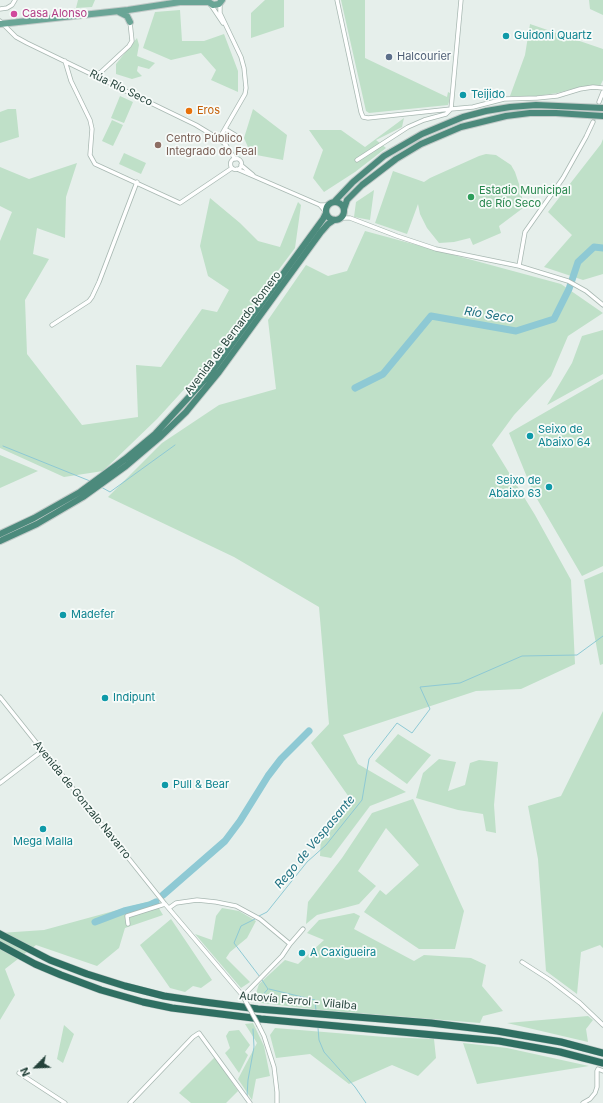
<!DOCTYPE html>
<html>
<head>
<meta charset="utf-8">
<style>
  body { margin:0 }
  #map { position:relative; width:603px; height:1103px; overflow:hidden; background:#e6efeb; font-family:Inter,sans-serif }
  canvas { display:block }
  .north { position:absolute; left:16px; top:1047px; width:40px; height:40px; -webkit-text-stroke:3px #f7fbf9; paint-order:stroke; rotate:246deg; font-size:11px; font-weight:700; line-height:16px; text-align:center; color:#24423a }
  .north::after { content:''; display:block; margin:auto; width:14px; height:18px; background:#24423a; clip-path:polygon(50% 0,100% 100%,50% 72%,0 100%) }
</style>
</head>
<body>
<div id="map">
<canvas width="603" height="1103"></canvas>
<div class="north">N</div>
</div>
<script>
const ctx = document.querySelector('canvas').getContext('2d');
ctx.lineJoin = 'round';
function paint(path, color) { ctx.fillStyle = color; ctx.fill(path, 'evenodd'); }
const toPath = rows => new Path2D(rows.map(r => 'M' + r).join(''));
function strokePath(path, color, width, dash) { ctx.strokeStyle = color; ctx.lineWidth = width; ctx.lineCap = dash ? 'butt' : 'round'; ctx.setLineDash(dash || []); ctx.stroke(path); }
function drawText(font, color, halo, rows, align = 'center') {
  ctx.font = font + ' Inter,sans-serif'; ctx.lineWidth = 3.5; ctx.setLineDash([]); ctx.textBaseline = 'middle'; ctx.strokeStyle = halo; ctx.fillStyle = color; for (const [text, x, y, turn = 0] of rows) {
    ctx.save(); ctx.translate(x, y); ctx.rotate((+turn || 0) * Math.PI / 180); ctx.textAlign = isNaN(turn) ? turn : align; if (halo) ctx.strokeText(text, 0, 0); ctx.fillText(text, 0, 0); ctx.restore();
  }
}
paint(toPath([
  [78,0,95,0,92,7,76,8],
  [265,0,284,0,284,27,251,38,251,13],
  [341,0,365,0,365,58,447,97,448,92,450,93,449,102,448,105,369,113,366,111],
  [589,0,603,0,603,15,590,9],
  [180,10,182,41,204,41,224,34,238,71,238,92,211,80,216,70,201,53,171,60,143,48,155,12],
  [530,24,603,49,603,80,600,86,584,86,557,93,537,96,510,96,525,55],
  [137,38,139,45,137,56,155,63,149,69,138,66,137,71,142,76,132,79,116,74,116,64],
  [120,96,133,102,124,123,111,118],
  [8,109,16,109,19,137,0,143,0,112],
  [253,109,287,135,283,160,251,154,244,138],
  [404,118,402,127,376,140,386,148,355,172,324,192,313,178,323,150,309,130,341,130,365,147],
  [112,120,123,125,113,146,102,141],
  [603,139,603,274,583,280,544,267,572,235,548,212,601,144],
  [124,153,146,163,141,174,119,164],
  [486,154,496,155,511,165,515,172,521,190,523,208,499,226,501,233,473,245,470,238,454,242,439,243,427,228,420,214,418,204,407,234,375,223,393,171,424,182,430,178,479,156],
  [77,163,66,197,65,238,37,228,33,254,49,259,25,300,27,354,82,425,138,417,136,365,161,367,202,309,217,312,229,290,208,276,200,246,210,198,240,223,258,241,280,247,298,202,301,205,295,248,211,360,157,419,103,471,64,477,0,448,0,241,12,212,0,206,0,167,29,179],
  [374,190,370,220,354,217,356,202],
  [365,231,561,284,603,313,568,336,551,376,514,415,492,445,535,515,571,580,575,664,521,689,476,691,343,735,358,764,406,792,370,806,331,858,320,856,321,834,351,800,311,743,329,724,319,607,234,557,108,497,162,443,219,405,276,389,268,320,306,265,328,276,347,271],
  [603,330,603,374,547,405,572,363,582,336],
  [603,379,603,566,582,576,533,492,509,433],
  [0,455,38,471,0,488],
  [603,572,603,664,600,665,584,580],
  [603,711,603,948,600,945,581,952,577,994,546,971,538,859,528,806,561,796],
  [398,734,431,755,407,784,375,761],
  [439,759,456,762,448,791,465,785,470,763,479,760,498,762,494,805,496,833,486,831,483,814,458,810,416,798,423,773],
  [413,799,464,911,455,949,419,949,364,912,380,890,386,895,419,865,386,828,358,871,376,886,359,904,317,915,306,924,308,902,342,858,372,813],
  [154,900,163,915,125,928,119,948,97,966,36,945,5,969,15,995,0,1020,0,933,44,930],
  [222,908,239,911,256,921,247,938,230,952,226,958,250,982,241,988,195,934,212,940,216,916],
  [354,913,360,916,354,929,414,961,424,955,471,958,486,965,482,986,503,1011,483,1016,480,1023,321,1010,253,1002,259,984,285,960,298,964,324,940,307,933,319,920],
  [171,919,212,980,201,988,193,986,185,992,170,988,140,945],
  [588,1016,593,1020,586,1029,588,1042,507,1023],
  [253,1023,264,1046,270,1076,256,1079,252,1100,238,1079,257,1043,245,1024],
  [64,1025,74,1034,63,1063,57,1059],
  [275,1028,385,1037,434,1039,436,1058,418,1076,392,1065,349,1084,310,1054,276,1058,270,1035],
  [239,1030,250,1045,245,1052,248,1055,239,1073,225,1053,230,1048,226,1036,229,1031],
  [463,1043,507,1048,589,1066,477,1084],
  [215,1057,238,1091,226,1103,191,1103,179,1093]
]), '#bfe0c8');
strokePath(toPath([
  [3,446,90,481],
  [101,487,110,492,175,445],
  [259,916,267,912,307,862,326,845,362,800,369,759,397,723,412,733,430,709,420,687,460,683,522,656,577,655,603,636],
  [255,919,241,926,234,943,260,977],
  [269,989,315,1000,316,1011],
  [260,998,268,989,262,980],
  [318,1028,319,1040,324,1052,355,1087,366,1103],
  [247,1096,248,1080,254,1047,253,1029]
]), '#8ec9d4', 1);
strokePath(toPath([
  [355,388,383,374,431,316,516,331,554,319,569,289,578,262,594,247,603,248],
  [163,895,225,841,240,821,268,776,281,759,309,731],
  [95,922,124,911,150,905,156,902]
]), '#8ec9d4', 7);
strokePath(toPath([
  [593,122,599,102]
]), '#bfccc8', 3.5, [3.5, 2]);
const minor = toPath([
  [337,0,361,112,363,117,368,118,451,109,461,0],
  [211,5,223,23],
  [0,9,7,8,12,5,15,0],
  [0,21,16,37,27,43,196,125,219,139,226,145,235,159],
  [65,61,71,81,90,120,92,129,90,155,95,164,180,203,232,168],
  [95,75,101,72,129,46,132,41,130,22],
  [599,102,603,92],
  [225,129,240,138],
  [219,139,245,94,246,88,244,68,241,57,220,13,220,4],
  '230.5 164a5.5 5.5 0 1 1 11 0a5.5 5.5 0 1 1-11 0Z',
  [357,160,408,127,424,120,446,114,451,109,473,107,504,99,537,98,557,96,580,89,593,87,603,88],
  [241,165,253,175],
  [237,169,320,205,326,212],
  [320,205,328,205],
  [341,218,350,218,397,236,436,249,519,266,568,281,586,291,603,305],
  [519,266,525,232,563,178,586,137,593,122],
  [52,325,89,301,92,297,99,282,137,182],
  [0,697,165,904,243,996,246,1002],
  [0,783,42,751],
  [169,908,176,903,197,900,216,902,236,906,260,919,290,944],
  [128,924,127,916,165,904],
  [522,962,550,980,580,1003,603,1025],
  [243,996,282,956,290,944,303,929],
  [259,1026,264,1036,274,1067,277,1092,277,1103],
  [19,1073,65,1103],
  [130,1103,193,1037,199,1033,250,1103],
  [583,1103,590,1099,595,1093,597,1087,597,1071,598,1069,603,1071]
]);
const primary = toPath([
  [206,0,213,5,219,4,222,0],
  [182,2,208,2],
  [119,12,127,16,130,22],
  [0,24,128,10,180,2,186,0]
]);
const trunk = toPath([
  '326 211a9 9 0 1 1 18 0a9 9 0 1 1-18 0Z',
  [334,202,353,182,384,156,422,134,463,117,486,111,510,107,536,105,603,108],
  [344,209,347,200,362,185,396,159,421,144,461,127,506,116,530,113,556,113,603,116],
  [0,534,34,518,80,492,125,459,155,434,210,374,323,219,326,213],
  [0,541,37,524,83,497,126,466,159,438,186,412,219,372,321,232,328,224,334,220]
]);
const motorway = toPath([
  [0,934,50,960,87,974,125,986,164,996,204,1002,258,1009,431,1023,497,1031,561,1042,603,1053],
  [0,945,35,964,61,975,101,990,143,1002,172,1008,261,1019,499,1041,560,1052,603,1063]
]);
strokePath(minor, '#a8b8b2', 5);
strokePath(primary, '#c2cac8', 8);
strokePath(trunk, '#c2cac8', 8);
strokePath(motorway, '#c2cac8', 8);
strokePath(minor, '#fff', 3.5);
strokePath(primary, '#6aa596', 6);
strokePath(trunk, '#4c8a7c', 6);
strokePath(motorway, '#2f6f62', 7);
const minorBridge = toPath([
  [246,1002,259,1026]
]);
strokePath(minorBridge, '#a8b8b2', 5, []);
strokePath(minorBridge, '#fff', 3.5);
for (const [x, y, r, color] of [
  [14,14,4,"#d1479c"],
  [506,36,4,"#0f9aa8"],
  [389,57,4,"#5c6f8a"],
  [463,95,4,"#0f9aa8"],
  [189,111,4,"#e8710a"],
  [158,145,4,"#8d6e63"],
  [471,197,4,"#2e9e5b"],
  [530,436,4,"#0f9aa8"],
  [549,487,4,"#0f9aa8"],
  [63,615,4,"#0f9aa8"],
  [105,698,4,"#0f9aa8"],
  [165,785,4,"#0f9aa8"],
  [43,829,4,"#0f9aa8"],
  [302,953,4,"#0f9aa8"]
]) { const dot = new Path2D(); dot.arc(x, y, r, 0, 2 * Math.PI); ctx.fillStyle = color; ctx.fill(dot); strokePath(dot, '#f7fbf9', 1.5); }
drawText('11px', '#b23c85', '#f7fbf9', [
  ["Casa Alonso",22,14]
], 'left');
drawText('11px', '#0d838f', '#f7fbf9', [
  ["Guidoni Quartz",514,36],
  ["Teijido",471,95],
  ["Seixo de",538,430],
  ["Abaixo 64",538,443],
  ["Seixo de",541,481,"right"],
  ["Abaixo 63",541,494,"right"],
  ["Madefer",71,615],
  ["Indipunt",113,698],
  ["Pull & Bear",173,785],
  ["Mega Malla",43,842,"center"],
  ["A Caxigueira",310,953]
], 'left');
drawText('11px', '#4e5e75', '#f7fbf9', [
  ["Halcourier",397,57]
], 'left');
drawText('11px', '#24423a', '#f7fbf9', [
  ["Rúa Río Seco",121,88,26],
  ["Avenida de Bernardo Romero",233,333,-53],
  ["Avenida de Gonzalo Navarro",82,800,51],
  ["Autovía Ferrol - Vilalba",298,1001,5]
]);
drawText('11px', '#c56008', '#f7fbf9', [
  ["Eros",197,111]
], 'left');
drawText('11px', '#785e54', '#f7fbf9', [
  ["Centro Público",166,139],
  ["Integrado do Feal",166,152]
], 'left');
drawText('11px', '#27864d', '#f7fbf9', [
  ["Estadio Municipal",479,191],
  ["de Río Seco",479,204]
], 'left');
drawText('italic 12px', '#1c6f80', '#f7fbf9', [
  ["Río Seco",489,315,9],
  ["Rego de Vespasante",315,842,-50]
]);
</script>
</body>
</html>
